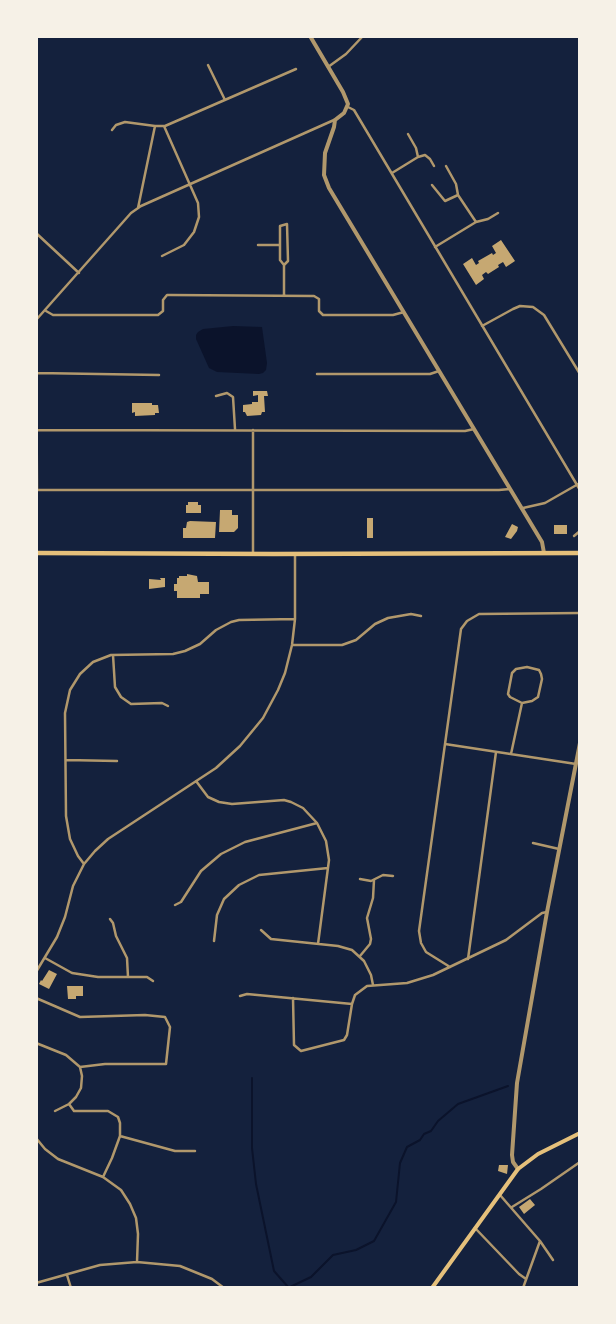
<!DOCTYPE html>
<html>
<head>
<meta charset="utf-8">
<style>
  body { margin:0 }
  #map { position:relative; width:616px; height:1324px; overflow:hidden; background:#14213d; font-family:"Open Sans",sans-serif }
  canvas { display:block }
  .frame { position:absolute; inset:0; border:38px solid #f6f1e7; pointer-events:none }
</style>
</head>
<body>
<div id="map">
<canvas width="616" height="1324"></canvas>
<div class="frame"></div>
</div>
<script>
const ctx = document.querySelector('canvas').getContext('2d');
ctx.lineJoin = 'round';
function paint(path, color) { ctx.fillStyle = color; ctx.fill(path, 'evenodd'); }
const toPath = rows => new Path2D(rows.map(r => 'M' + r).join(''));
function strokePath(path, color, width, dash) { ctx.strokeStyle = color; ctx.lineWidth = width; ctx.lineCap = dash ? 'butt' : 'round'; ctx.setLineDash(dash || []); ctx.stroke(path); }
paint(toPath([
  [233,326,262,327,267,363,266,370,263,373,259,374,217,372,209,368,196,339,196,335,198,332,203,329]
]), '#0b132b');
strokePath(toPath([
  [252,1078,252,1148,256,1184,274,1271,289,1288],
  [288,1288,311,1277,333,1255,356,1250,374,1241,396,1202,400,1163,407,1147,420,1140,424,1134,431,1131,438,1121,458,1104,508,1086]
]), '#0b132b', 2);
paint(toPath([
  [501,240,515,261,506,267,503,262,498,265,499,267,488,274,486,272,482,275,484,279,476,285,463,264,472,258,476,265,479,263,478,261,492,253,493,255,496,253,492,246],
  [253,391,267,391,268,396,264,396,265,412,262,412,261,415,247,416,245,412,243,412,243,405,252,404,252,402,258,402,258,395,253,396],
  [132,403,152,403,152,405,158,405,159,413,155,413,155,415,135,416,135,412,132,413],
  [188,502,198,502,198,505,201,505,201,513,186,513,186,505,188,505],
  [220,510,232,510,232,515,238,515,238,528,234,532,219,532],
  [367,518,373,518,373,538,367,538],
  [190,521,216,522,215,538,183,538,183,528,186,528,187,522],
  [512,524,518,527,517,531,511,539,505,537],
  [554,525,567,525,567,534,554,534],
  [187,574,197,576,198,582,209,582,209,594,200,594,200,598,177,598,177,591,174,591,174,584,177,584,177,578,179,578,179,576,187,576],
  [160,578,165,578,165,587,149,589,149,579,161,580],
  [49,970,57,974,49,989,39,984,41,980,42,981],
  [67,986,83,986,83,996,76,996,76,999,68,999],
  [499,1165,508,1165,507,1174,498,1171],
  [530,1199,535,1205,524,1214,519,1207]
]), '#c6a872');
strokePath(toPath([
  [208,65,225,100],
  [328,67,346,54,363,36],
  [348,107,354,110,580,490],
  [165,126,296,69],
  [112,130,116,125,125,122,155,126],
  [408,134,416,148,418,157],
  [446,166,456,184,458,195,476,222],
  [392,173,418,157,425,155,430,159,434,166],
  [432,185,445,201,458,195],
  [138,208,155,126,164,126,198,203,199,217,194,232,184,245,162,256],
  [36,233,79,273],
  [258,245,280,245],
  [435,247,476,222,488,219,498,213],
  [284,265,280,260,280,226,287,224,288,261,284,265,284,296],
  [46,311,53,315,158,315,163,311,163,300,167,295,170,295,314,296,319,299,319,311,323,315,393,315,404,312],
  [36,320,131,213,141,206,334,120],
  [482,326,513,309,520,306,533,307,544,315,580,374],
  [36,335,37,490],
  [37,373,159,375],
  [317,374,430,374,439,371],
  [216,396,227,393,233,397,235,429],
  [37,430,465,431,474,429],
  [36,490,499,490,510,489],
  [523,508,545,503,580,483],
  [574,536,580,531],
  [253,553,253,430],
  [292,645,342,645,356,640,375,624,388,618,411,614,421,616],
  [113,655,115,687,121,697,131,704,162,703,168,706],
  [445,744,576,764],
  [511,754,522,703,510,697,508,694,512,673,516,669,527,667,539,670,541,674,542,679,538,697,532,701,522,703],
  [66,760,117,761],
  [196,781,208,797,219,802,232,804,284,800,291,802,303,808,317,823,326,841,329,860,318,944],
  [533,843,559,849],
  [84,864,78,856,70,839,66,816,65,713,70,690,80,674,93,662,111,655,173,654,185,651,200,644,216,630,231,622,239,620,295,619],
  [360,879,371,881,383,875,393,876],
  [175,905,181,902,201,871,221,854,245,842,317,823],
  [110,919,113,923,116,936,127,958,128,977],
  [261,930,271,939,338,946,352,950,364,961,371,975,373,985],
  [214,941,217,915,224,899,239,885,259,875,328,868],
  [360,956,370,944,371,939,367,918,373,898,374,880],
  [45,958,72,973,98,977,147,977,153,981],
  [468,959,496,752],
  [450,967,426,952,421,943,419,931,461,629,467,621,479,614,580,613],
  [36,972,57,937,65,917,73,886,84,864,95,851,108,839,216,768,240,746,263,718,278,690,285,673,292,645,295,619,295,554],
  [240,996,247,994,352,1004,355,995,367,986,407,983,433,975,506,940,542,913,547,912],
  [36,998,80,1017,145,1015,165,1017,170,1027,166,1064,105,1064,80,1067],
  [293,998,294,1045,301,1051,344,1040,347,1035,352,1004],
  [36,1043,66,1055,80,1067,82,1076,81,1088,76,1097,69,1104,55,1111],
  [69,1104,74,1111,108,1111,118,1117,120,1123,120,1136,112,1158,103,1177],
  [120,1136,175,1151,195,1151],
  [36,1138,45,1149,58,1159,103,1177,121,1190,130,1204,136,1218,138,1234,137,1262],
  [500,1195,540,1241,523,1288],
  [512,1207,541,1189,580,1162],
  [475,1228,519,1274,526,1279],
  [540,1241,553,1260],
  [67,1275,71,1288],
  [36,1283,100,1265,137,1262,180,1266,212,1279,224,1288]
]), '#b1986c', 2.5);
strokePath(toPath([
  [310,36,343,92,348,104,344,113,335,120,334,127,325,153,324,175,329,188,542,542,544,553],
  [518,1169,513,1162,512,1155,517,1083,547,912,580,743]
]), '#b1986c', 4);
strokePath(toPath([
  [432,1288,518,1169,538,1154,580,1133]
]), '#e5c07b', 4);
strokePath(toPath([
  [36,553,274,554,580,553]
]), '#e5c07b', 4.5);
</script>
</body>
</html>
